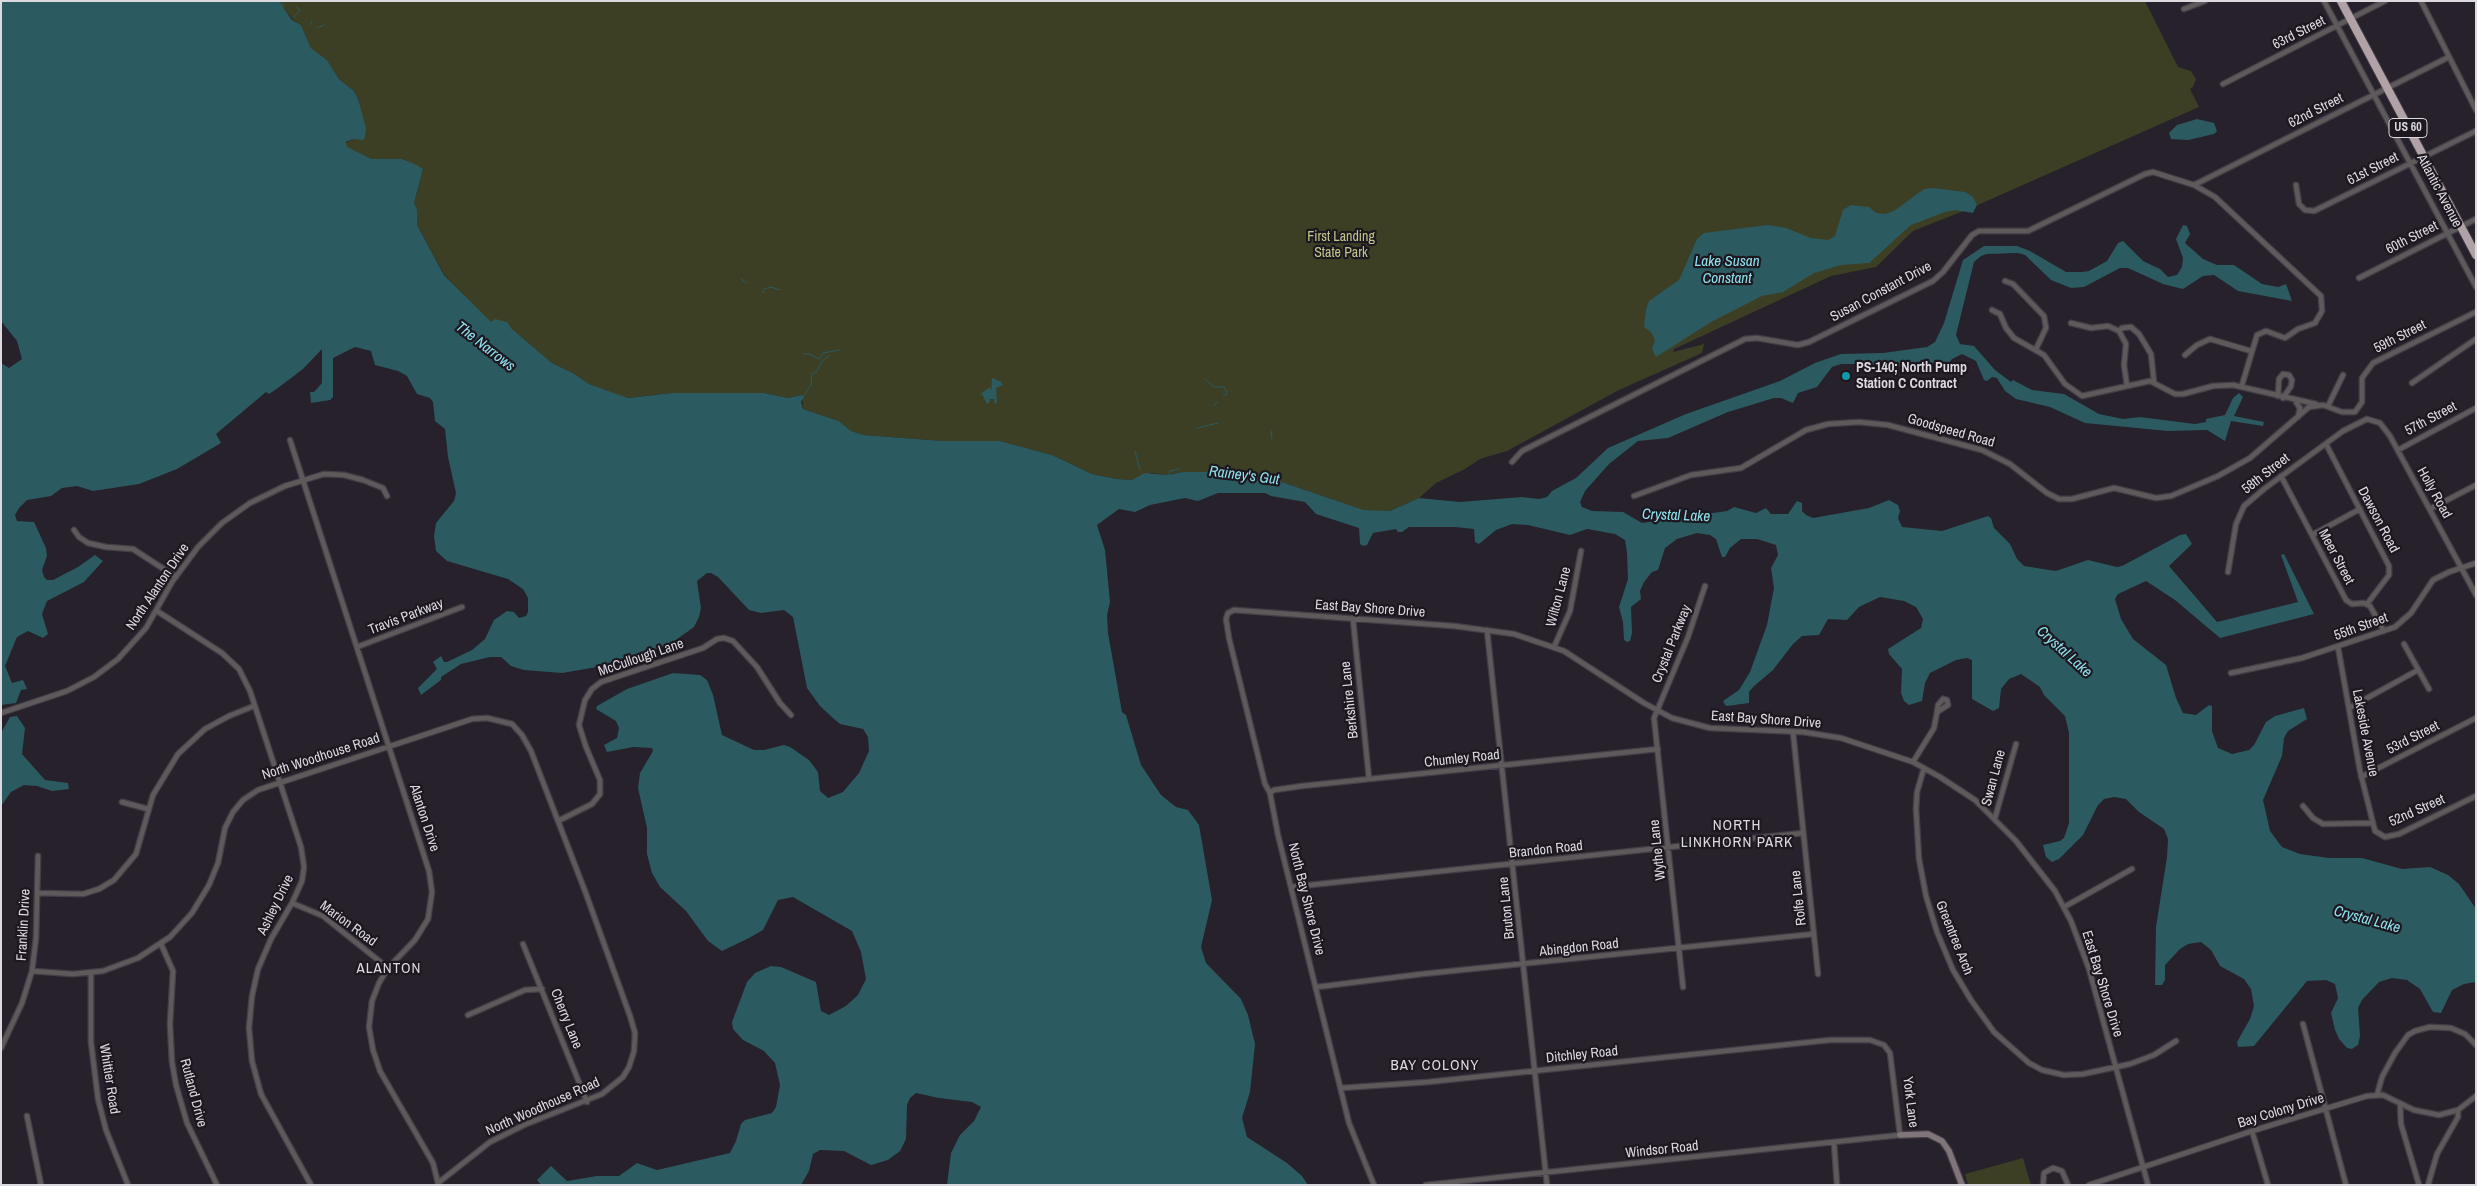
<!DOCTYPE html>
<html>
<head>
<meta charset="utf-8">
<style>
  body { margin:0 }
  #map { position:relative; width:2477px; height:1186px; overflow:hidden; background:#26212a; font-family:"Archivo Narrow",sans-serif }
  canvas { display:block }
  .frame { position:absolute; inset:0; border:2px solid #dcd9df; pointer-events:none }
</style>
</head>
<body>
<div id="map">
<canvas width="2477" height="1186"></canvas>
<div class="frame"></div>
</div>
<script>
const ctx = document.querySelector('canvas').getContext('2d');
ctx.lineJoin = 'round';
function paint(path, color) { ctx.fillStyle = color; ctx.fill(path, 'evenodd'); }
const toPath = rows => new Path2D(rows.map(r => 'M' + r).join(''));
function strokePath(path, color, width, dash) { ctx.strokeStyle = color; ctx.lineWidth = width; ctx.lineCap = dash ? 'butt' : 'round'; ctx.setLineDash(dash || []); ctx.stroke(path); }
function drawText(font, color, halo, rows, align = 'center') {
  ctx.font = font + ' "Archivo Narrow",sans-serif'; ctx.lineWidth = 4.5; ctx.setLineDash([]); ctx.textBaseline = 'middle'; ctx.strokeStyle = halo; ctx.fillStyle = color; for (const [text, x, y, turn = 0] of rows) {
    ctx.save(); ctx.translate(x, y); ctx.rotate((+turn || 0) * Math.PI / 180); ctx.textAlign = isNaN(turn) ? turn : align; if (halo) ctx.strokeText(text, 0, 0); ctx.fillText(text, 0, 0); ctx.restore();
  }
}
paint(toPath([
  [279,1,2145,1,2178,67,2191,71,2196,79,2193,87,2190,89,2199,107,1971,208,1913,231,1876,267,1831,276,1674,349,1673,352,1704,344,1702,353,1619,390,1507,451,1480,459,1465,469,1436,483,1419,498,1390,511,1381,511,1364,510,1273,479,1213,472,1183,472,1167,475,1151,473,1132,480,1117,479,1092,474,1052,455,1000,441,943,441,864,435,851,431,839,421,803,409,802,395,788,398,764,393,672,393,627,398,589,384,573,373,552,363,511,328,491,324,444,274,417,225,414,203,423,169,402,159,372,159,347,148,346,143,353,139,359,103,358,99,354,91,339,79,327,60,311,48,301,25,293,20],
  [2023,1158,2031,1185,1968,1185,1965,1174]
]), '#3c3f24');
paint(toPath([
  [1,1,279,1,292,20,301,25,311,48,327,60,339,79,354,91,358,99,366,128,365,137,363,140,353,139,346,142,347,147,372,159,402,159,417,165,423,169,414,203,417,210,417,225,444,275,491,322,495,319,507,322,511,328,552,363,573,373,589,384,628,398,672,393,764,393,788,398,802,395,804,397,801,402,803,409,839,421,851,431,864,435,943,441,1000,441,1052,455,1092,474,1117,479,1132,480,1145,473,1167,475,1183,472,1213,472,1273,479,1364,510,1390,511,1419,498,1460,502,1522,497,1539,499,1547,497,1552,491,1576,478,1608,448,1686,414,1780,381,1815,363,1841,354,1883,353,1927,347,1935,342,1944,323,1963,260,1984,246,2017,246,2030,251,2066,272,2082,272,2089,271,2107,261,2118,243,2123,241,2143,261,2160,269,2168,277,2177,275,2182,267,2183,258,2176,239,2183,225,2187,226,2190,234,2185,243,2203,259,2217,265,2234,265,2262,284,2278,287,2286,284,2292,301,2238,291,2214,275,2203,276,2183,289,2163,284,2128,268,2120,268,2084,287,2071,288,2051,280,2025,255,2018,253,1987,254,1981,256,1974,262,1956,335,1960,344,1974,346,1995,370,2011,382,2013,380,2032,390,2064,394,2099,414,2123,419,2140,417,2195,424,2206,422,2206,419,2225,415,2233,398,2239,393,2243,397,2234,416,2264,422,2263,426,2231,421,2225,441,2207,430,2168,431,2085,423,2050,407,2016,399,2005,391,1997,378,1992,377,1987,381,1984,380,1976,361,1962,354,1952,359,1945,368,1933,363,1890,368,1887,373,1882,370,1882,364,1877,363,1871,366,1870,373,1859,364,1841,364,1832,367,1817,387,1798,393,1793,403,1781,398,1774,398,1728,412,1668,438,1638,441,1609,464,1585,491,1580,502,1582,507,1592,511,1623,512,1642,523,1727,511,1734,507,1756,513,1766,508,1771,514,1788,514,1797,501,1802,503,1802,511,1806,515,1813,518,1869,508,1889,500,1898,505,1900,511,1898,518,1902,527,1942,531,1988,516,1991,518,1994,528,2010,544,2017,559,2024,566,2056,571,2088,560,2117,567,2122,566,2180,535,2186,534,2192,544,2169,566,2217,622,2298,602,2281,555,2284,554,2314,614,2220,638,2175,600,2146,581,2118,594,2115,599,2121,619,2133,639,2166,665,2176,698,2183,713,2196,715,2209,705,2212,706,2212,731,2218,748,2232,754,2249,750,2254,745,2266,722,2275,716,2304,708,2307,719,2288,731,2284,738,2282,756,2263,800,2270,831,2282,847,2300,854,2329,858,2362,858,2402,869,2430,867,2448,875,2459,884,2476,909,2476,982,2464,984,2452,990,2441,1013,2433,1012,2420,989,2407,980,2392,978,2379,982,2362,1000,2358,1008,2360,1036,2358,1045,2352,1049,2347,1048,2339,1039,2335,1030,2331,1013,2338,998,2335,984,2326,980,2307,981,2254,1046,2238,1047,2237,1042,2250,1019,2254,1006,2251,989,2244,979,2220,966,2211,950,2201,942,2188,944,2180,949,2165,965,2165,980,2162,985,2155,985,2156,927,2167,857,2168,839,2164,829,2139,812,2126,799,2114,797,2104,799,2098,805,2083,835,2059,859,2052,862,2046,857,2043,845,2060,841,2064,838,2069,823,2069,733,2065,716,2044,695,2040,687,2021,674,2009,679,2001,689,1999,708,1993,711,1972,699,1972,660,1967,658,1956,660,1930,673,1925,683,1922,701,1909,705,1904,701,1901,693,1902,669,1889,654,1888,649,1921,628,1923,619,1916,607,1904,601,1880,597,1859,607,1847,620,1828,619,1819,635,1802,636,1793,644,1773,670,1753,687,1749,692,1749,703,1727,706,1725,705,1723,701,1739,690,1750,672,1767,625,1774,588,1771,568,1778,555,1776,545,1757,539,1741,539,1730,548,1725,557,1722,557,1716,539,1710,535,1697,533,1677,539,1665,548,1658,570,1652,572,1644,582,1640,591,1641,599,1631,607,1632,633,1630,641,1627,642,1624,640,1623,622,1619,607,1628,579,1627,553,1625,540,1615,534,1587,529,1570,535,1528,525,1512,524,1496,530,1479,544,1475,542,1474,529,1455,527,1409,527,1402,532,1398,532,1396,529,1373,533,1367,545,1363,546,1360,544,1359,528,1316,514,1305,502,1271,496,1265,493,1218,493,1198,501,1185,498,1150,505,1135,512,1119,509,1097,525,1105,550,1110,602,1107,615,1108,633,1122,712,1126,715,1141,765,1161,795,1176,807,1188,810,1199,825,1212,900,1201,947,1206,963,1241,999,1248,1015,1255,1044,1250,1092,1242,1118,1247,1137,1287,1163,1302,1176,1308,1185,947,1185,951,1153,960,1135,974,1121,981,1107,972,1102,939,1098,916,1093,910,1098,907,1105,906,1139,900,1151,888,1160,871,1165,844,1151,820,1150,813,1154,809,1171,801,1185,541,1185,537,1180,551,1166,567,1181,597,1176,619,1176,637,1163,657,1170,730,1153,736,1141,741,1124,745,1120,772,1113,776,1107,780,1085,775,1063,764,1051,743,1040,733,1029,732,1022,747,982,755,973,771,966,781,967,816,982,821,1011,829,1015,846,1006,858,995,866,979,861,952,852,931,793,897,778,900,763,930,749,938,722,951,708,941,686,911,660,887,652,873,647,854,647,828,638,788,640,773,653,751,652,748,633,747,607,752,604,745,617,738,619,728,616,721,596,709,597,706,627,689,673,673,700,675,707,680,713,695,722,735,754,750,764,750,784,745,790,747,809,760,818,772,820,791,828,798,843,792,859,773,869,751,868,737,863,729,840,724,833,718,820,706,807,688,793,617,784,610,761,613,749,610,718,577,711,573,707,573,697,581,701,608,699,617,694,627,673,642,642,655,609,665,562,673,524,670,511,666,501,657,490,657,461,664,441,677,441,680,421,695,418,688,437,669,433,662,441,656,444,662,447,662,472,650,485,639,494,620,507,611,514,612,519,618,526,616,528,612,528,598,523,589,508,579,447,561,436,551,434,536,436,523,454,501,456,493,448,457,445,429,435,421,433,402,430,398,417,394,407,376,398,371,375,365,371,351,355,347,333,358,333,397,330,400,311,403,310,392,314,392,322,383,322,349,303,369,278,388,269,394,266,392,216,434,221,443,177,469,139,484,93,491,77,486,62,488,51,496,27,500,19,508,15,515,17,521,34,522,46,548,47,556,42,570,44,577,47,580,53,580,78,567,95,555,103,561,84,582,47,601,42,614,48,634,43,638,28,631,17,637,5,666,12,683,23,680,27,689,21,690,16,703,1,705,1,363,9,368,22,359,17,341,1,321],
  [2197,119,2214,123,2217,131,2214,134,2188,140,2171,139,2169,133,2177,125],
  [1933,188,1965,192,1973,197,1977,205,1973,213,1955,210,1945,212,1911,225,1869,263,1841,265,1814,273,1783,292,1762,296,1711,322,1656,357,1652,349,1655,340,1651,332,1644,327,1646,310,1649,301,1679,280,1697,239,1704,233,1768,225,1786,228,1811,238,1828,240,1835,236,1843,210,1851,205,1869,207,1876,213,1885,214,1894,211,1924,189],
  [992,378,1000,381,1003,385,996,388,997,403,995,404,994,399,989,399,990,402,987,404,982,394,978,396,990,387,991,392],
  [17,716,25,728,22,754,45,780,68,783,69,789,52,791,37,786,24,785,11,792,1,806,1,733,10,717]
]), '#2b5a60');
strokePath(toPath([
  [281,1,284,7],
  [294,17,300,10,296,7],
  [310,25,312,21],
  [317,28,324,25],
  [741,279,747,283],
  [763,293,764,289,771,287,780,290],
  [803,354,809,354,819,359,823,353,839,350],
  [1205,379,1214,387,1224,387,1226,391],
  [1223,395,1226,395,1227,390],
  [803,397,811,385,812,374,817,371,822,361,830,355],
  [1214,406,1217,402],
  [1197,428,1218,423],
  [1271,431,1272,439],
  [1135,451,1140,470],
  [1168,475,1170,471,1179,469]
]), '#2b5a60', 1);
const street = toPath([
  [2324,1,2476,287],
  [2421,1,2476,110],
  [2184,9,2205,1],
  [2223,84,2385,1],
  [2194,185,2449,57],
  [2296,185,2299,204,2305,210,2314,211,2476,131],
  [2359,278,2476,219],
  [2005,281,2013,284,2044,316,2046,328,2036,349],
  [1992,310,2000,314,2006,328,2014,338,2044,355,2065,384,2082,396,2150,381,2175,394,2183,394,2213,386,2233,385,2316,404],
  [2071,323,2091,328,2108,326,2119,331,2126,344,2124,365,2127,386],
  [2119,331,2122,328,2131,327,2139,334,2151,354,2154,382],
  [2185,355,2197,345,2210,339,2251,351],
  [2412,383,2476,339],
  [2278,396,2279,379,2283,374,2289,375,2292,380,2291,386,2283,398],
  [2296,402,2300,408,2298,417],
  [2328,406,2343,375],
  [290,440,429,871,432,892,428,919,415,940,388,968,379,983,372,1001,369,1027,373,1050,380,1071,433,1163,438,1183],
  [2326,444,2389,566,2389,575,2367,604],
  [2398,450,2476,408],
  [1512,462,1522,451,1745,339,1757,338,1798,345,1809,342,1933,281,1943,272,1972,235,1979,231,2028,231,2145,174,2153,172,2194,185,2215,197,2321,296,2322,311,2315,323,2298,329,2285,338,2266,331,2257,335,2242,385],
  [2281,476,2346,600,2352,604,2364,603,2370,606,2384,631],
  [1634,496,1691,475,1741,468,1806,430,1828,424,1859,422,1888,425,1982,450,2010,464,2047,493,2059,499,2072,499,2114,488,2156,498,2171,496,2218,476,2250,458,2309,407,2323,405,2342,412,2355,412,2362,402,2362,378,2373,363,2476,312],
  [2430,509,2476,485],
  [74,530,79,537,88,543,106,547,133,549,176,577],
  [2312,535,2360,509],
  [2228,572,2236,524,2244,506,2264,489,2343,431,2367,419,2380,423,2390,436,2476,595],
  [157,611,222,653,239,669,250,691,301,847,304,867,302,881,292,903,271,939,258,969,252,996,249,1028,252,1061,261,1094,311,1185],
  [1353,619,1369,779],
  [1487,630,1547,1185],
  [2404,644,2429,689],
  [357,647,462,607],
  [1554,647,1570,611,1581,551],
  [2338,647,2360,771,2375,831,2385,837,2399,834,2476,796],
  [2231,673,2302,658,2395,627,2411,613,2433,580,2449,572,2476,563],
  [1943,699,1947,700,1948,705,1937,712,1938,705,1943,699],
  [2349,708,2418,670],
  [1,713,67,691,94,677,118,659,146,628,172,582,198,547,222,523,250,503,285,486,324,474,344,475,363,480,383,488,387,496],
  [1793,732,1818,974],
  [1913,762,1934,728,1937,712],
  [1924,768,1917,792,1916,809,1919,859,1926,896,1937,932,1953,970,1971,1000,1994,1032,2029,1063,2042,1070,2064,1075,2083,1074,2130,1064,2154,1055,2176,1041],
  [2361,777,2476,718],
  [1270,793,1274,790,1302,786,1658,749],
  [122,802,148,809],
  [2303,806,2313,818,2323,824,2372,823],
  [1995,818,2016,744],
  [558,821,592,804,600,794,600,780,586,747,579,725,585,700,592,689,601,682,703,648,717,639,724,638,733,641,757,667,780,703,791,715],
  [1291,887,1803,833],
  [37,893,83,894,99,889,114,880,136,854,153,795,178,754,205,729,229,716,254,706],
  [292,903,323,916,388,968],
  [2064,907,2132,869],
  [161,944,173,971,170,1024,172,1062,176,1085,187,1123,217,1185],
  [523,944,587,1102],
  [32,971,73,974,103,971,138,958,170,937,192,913,209,885,218,863,225,828,233,812,243,800,258,790,472,719,487,718,512,724,522,735,531,751,585,891,630,1016,635,1033,634,1051,629,1067,623,1077,602,1094,524,1125,490,1142,438,1183],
  [91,973,91,1042,98,1099,106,1130,128,1185],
  [1317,987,1422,974,1814,934],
  [1683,987,1654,718,1688,637,1705,586],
  [468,1015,525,990,542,989],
  [2303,1024,2346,1185],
  [1,1048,22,1003,32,971,36,938,38,856],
  [1341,1088,1428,1082,1830,1040,1870,1040,1884,1045,1890,1053,1900,1135,1426,1185],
  [2377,1095,2382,1077,2395,1053,2408,1035,2415,1031,2430,1027,2451,1028,2465,1034,2476,1045],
  [2400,1103,2401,1124,2419,1185],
  [27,1116,41,1185],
  [2252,1131,2268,1185],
  [1834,1143,1837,1185],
  [1374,1185,1349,1123,1278,835,1270,793,1265,784,1229,638,1226,619,1228,613,1234,610,1454,626,1514,634,1564,651,1644,703,1672,718,1710,728,1803,732,1841,738,1913,762,1940,777,1975,800,2016,841,2055,891,2071,921,2089,969,2148,1185],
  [2043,1185,2044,1173,2053,1168,2062,1171,2068,1185],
  [2089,1185,2252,1131,2367,1096,2383,1095,2414,1110,2439,1115,2458,1110,2476,1096],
  [2428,1185,2437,1154,2458,1117,2458,1110]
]);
const secondary = toPath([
  [1900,1135,1928,1134,1942,1141,1949,1151,1962,1185]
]);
const highway = toPath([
  [2341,1,2476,255]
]);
strokePath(street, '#433e47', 7);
strokePath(secondary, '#433e47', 8);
strokePath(highway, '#433e47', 10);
strokePath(street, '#5e595b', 4.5);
strokePath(secondary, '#80767a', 5.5);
strokePath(highway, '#b1a2a7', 8);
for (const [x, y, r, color] of [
  [1846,376,5,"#0f9aa8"]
]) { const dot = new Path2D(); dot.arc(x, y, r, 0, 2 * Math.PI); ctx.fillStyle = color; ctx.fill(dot); strokePath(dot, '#1d1720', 2); }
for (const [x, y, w] of [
  [2408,128,38]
]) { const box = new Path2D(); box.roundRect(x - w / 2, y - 9.5, w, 19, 4); ctx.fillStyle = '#1d1720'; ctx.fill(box); strokePath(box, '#dcd9df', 1); }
drawText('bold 12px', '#dcd9df', null, [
  ["US 60",2408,128]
]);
drawText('14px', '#dcd9df', '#1d1720', [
  ["63rd Street",2299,33,-27],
  ["62nd Street",2316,111,-27],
  ["61st Street",2373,169,-27],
  ["Atlantic Avenue",2439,191,62],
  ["60th Street",2412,238,-27],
  ["Susan Constant Drive",1881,292,-28],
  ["59th Street",2400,337,-27],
  ["57th Street",2431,419,-28],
  ["Goodspeed Road",1951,431,16],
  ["58th Street",2266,474,-38],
  ["Holly Road",2434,493,61],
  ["Dawson Road",2378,520,62],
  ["Meer Street",2336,557,62],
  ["North Alanton Drive",158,587,-56],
  ["Wilton Lane",1559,597,-75],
  ["East Bay Shore Drive",1370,609,4],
  ["Travis Parkway",406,617,-21],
  ["55th Street",2361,627,-20],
  ["Crystal Parkway",1672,644,-68],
  ["McCullough Lane",641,658,-19],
  ["Berkshire Lane",1350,700,-96],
  ["East Bay Shore Drive",1766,720,4],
  ["Lakeside Avenue",2365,733,79],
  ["53rd Street",2413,738,-27],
  ["North Woodhouse Road",321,757,-18],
  ["Chumley Road",1462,759,-6],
  ["Swan Lane",1994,778,-75],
  ["52nd Street",2417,811,-24],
  ["Alanton Drive",424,818,72],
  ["Brandon Road",1546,850,-6],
  ["Wythe Lane",1658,850,-96],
  ["Rolfe Lane",1799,898,-96],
  ["North Bay Shore Drive",1306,899,76],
  ["Ashley Drive",276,905,-64],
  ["Bruton Lane",1507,908,-96],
  ["Marion Road",348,924,36],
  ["Franklin Drive",24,925,-87],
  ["Greentree Arch",1954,938,68],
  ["Abingdon Road",1579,948,-6],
  ["East Bay Shore Drive",2102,984,73],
  ["Cherry Lane",566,1019,68],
  ["Ditchley Road",1582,1055,-6],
  ["Whittier Road",109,1079,81],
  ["Rutland Drive",193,1093,75],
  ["York Lane",1910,1102,83],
  ["North Woodhouse Road",543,1107,-24],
  ["Bay Colony Drive",2281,1111,-17],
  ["Windsor Road",1662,1150,-6]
]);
drawText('14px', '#c0c789', '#1d1720', [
  ["First Landing",1341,237],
  ["State Park",1341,253]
]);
drawText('bold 14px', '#dcd9df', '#1d1720', [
  ["PS-140; North Pump",1856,368],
  ["Station C Contract",1856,384]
], 'left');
drawText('italic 15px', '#8fe2ee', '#1d1720', [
  ["Lake Susan",1727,262],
  ["Constant",1727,279],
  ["The Narrows",485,347,38],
  ["Rainey's Gut",1244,476,7],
  ["Crystal Lake",1676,516,2],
  ["Crystal Lake",2064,652,42],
  ["Crystal Lake",2367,920,15]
]);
ctx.letterSpacing = '1px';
drawText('15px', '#dcd9df', '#1d1720', [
  ["NORTH",1737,826],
  ["LINKHORN PARK",1737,843],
  ["ALANTON",389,969],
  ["BAY COLONY",1435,1066]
]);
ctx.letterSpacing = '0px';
</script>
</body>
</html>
